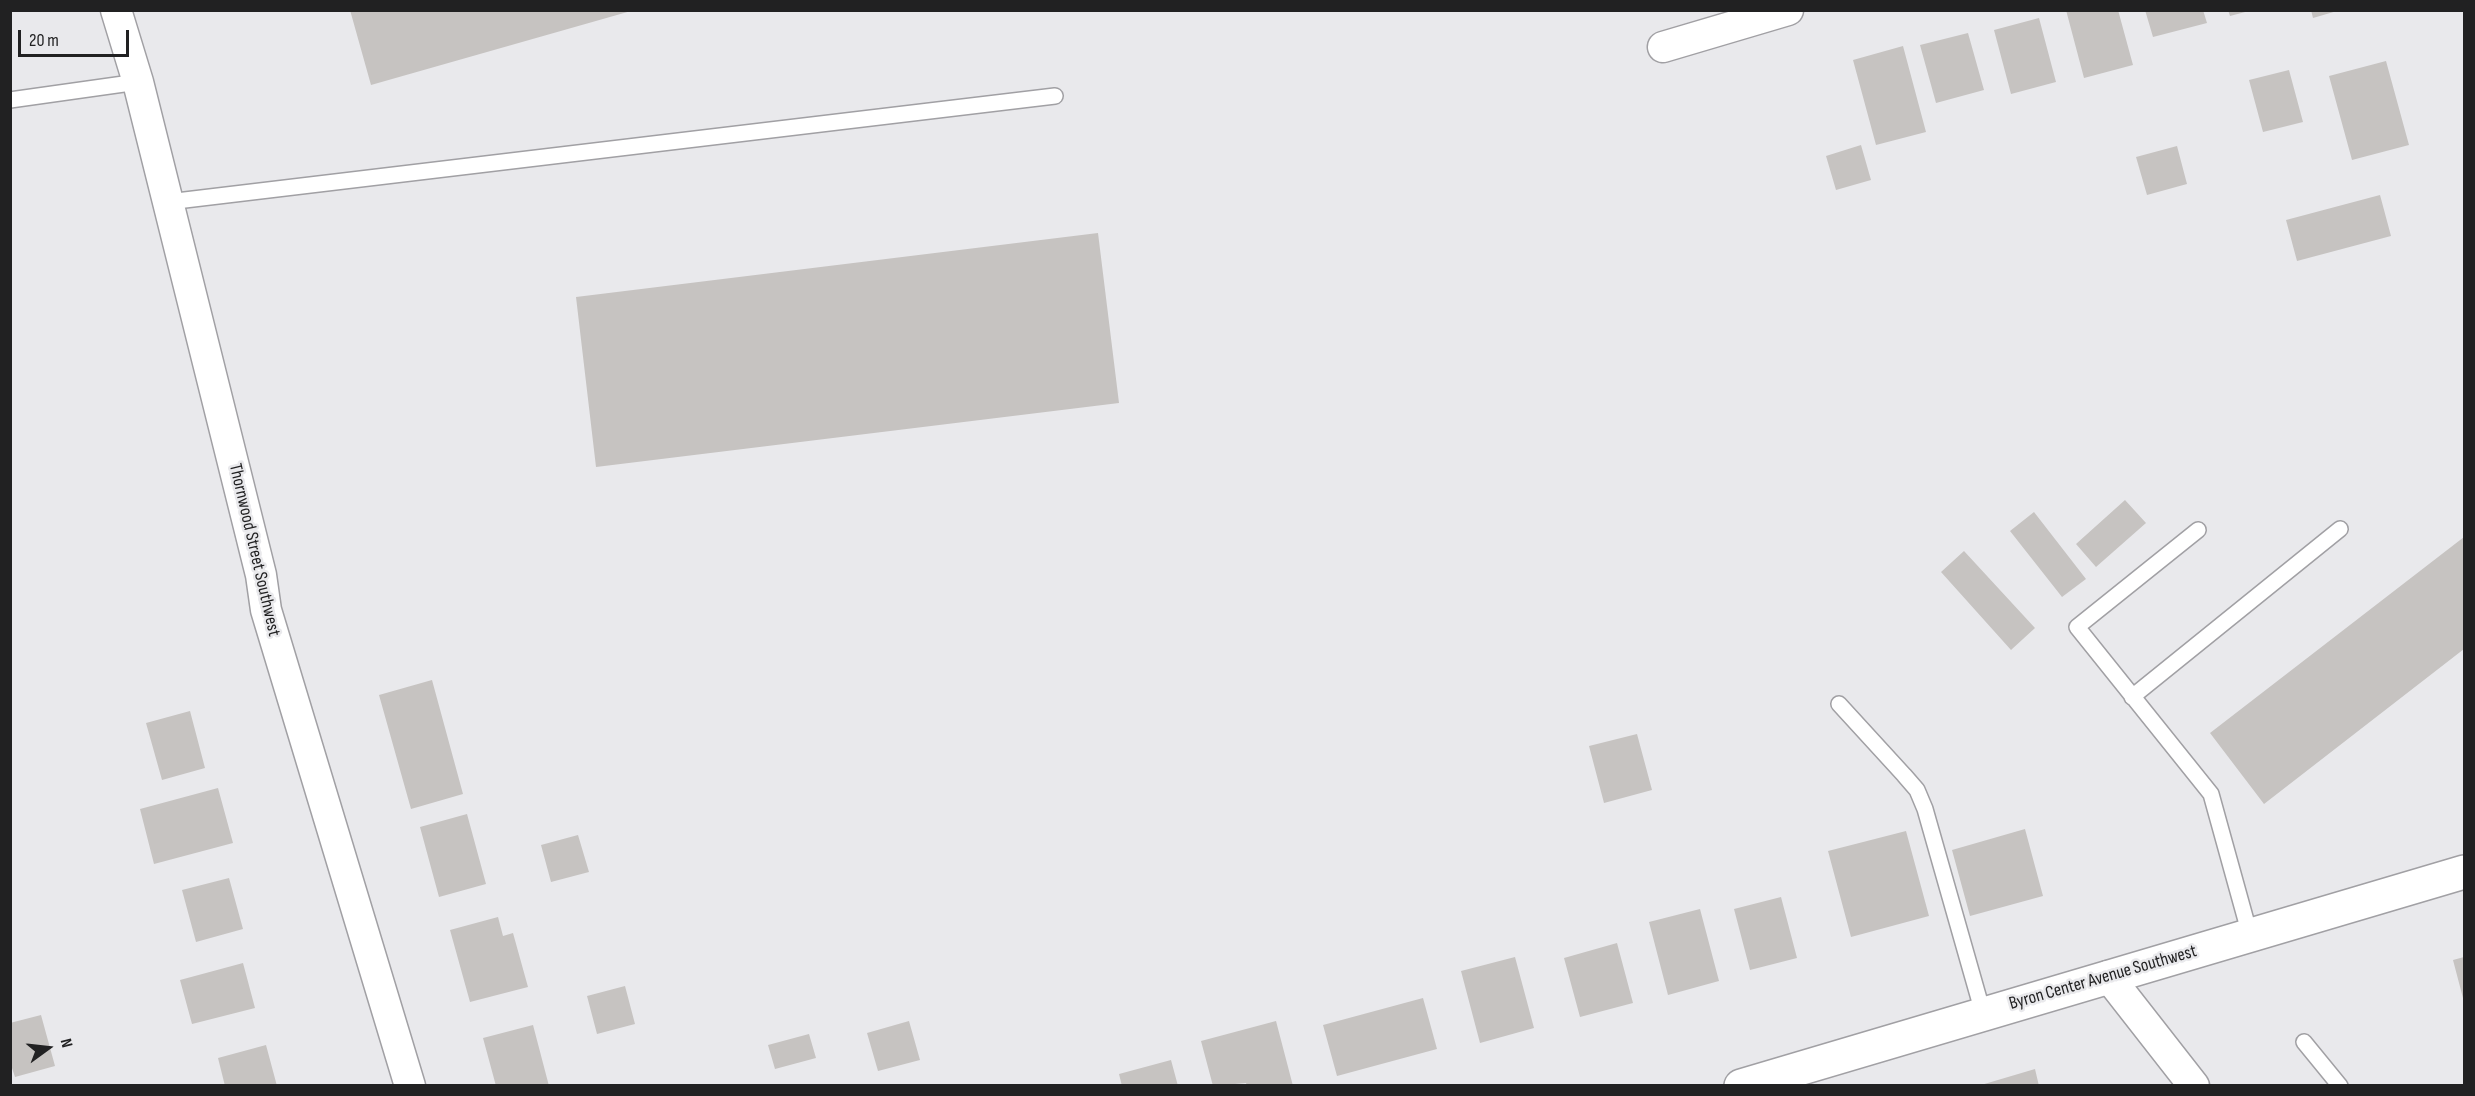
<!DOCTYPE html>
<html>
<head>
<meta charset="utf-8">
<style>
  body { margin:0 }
  #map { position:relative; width:2475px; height:1096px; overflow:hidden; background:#e9e9ec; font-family:"Sofia Sans Condensed",sans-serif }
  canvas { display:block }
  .frame { position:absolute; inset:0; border:12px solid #212122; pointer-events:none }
  .north { position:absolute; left:18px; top:1018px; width:60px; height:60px; -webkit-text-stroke:4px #e9e9ec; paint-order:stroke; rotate:75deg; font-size:16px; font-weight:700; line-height:24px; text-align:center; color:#212122 }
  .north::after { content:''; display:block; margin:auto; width:21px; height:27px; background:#212122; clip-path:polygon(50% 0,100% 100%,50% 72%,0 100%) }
  .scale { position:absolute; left:18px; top:30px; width:111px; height:27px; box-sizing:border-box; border:3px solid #212122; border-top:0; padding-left:8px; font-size:18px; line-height:21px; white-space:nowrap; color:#212122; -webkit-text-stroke:4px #e9e9ec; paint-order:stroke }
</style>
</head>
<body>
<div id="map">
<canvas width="2475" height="1096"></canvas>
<div class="frame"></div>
<div class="north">N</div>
<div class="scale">20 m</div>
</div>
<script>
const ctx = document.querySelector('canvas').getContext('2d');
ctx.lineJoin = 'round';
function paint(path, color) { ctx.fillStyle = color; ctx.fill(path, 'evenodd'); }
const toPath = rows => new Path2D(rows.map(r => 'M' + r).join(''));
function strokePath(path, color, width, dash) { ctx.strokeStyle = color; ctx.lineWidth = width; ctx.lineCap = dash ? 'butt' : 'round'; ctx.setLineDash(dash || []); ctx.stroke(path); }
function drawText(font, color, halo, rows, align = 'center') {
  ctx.font = font + ' "Sofia Sans Condensed",sans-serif'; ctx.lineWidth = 5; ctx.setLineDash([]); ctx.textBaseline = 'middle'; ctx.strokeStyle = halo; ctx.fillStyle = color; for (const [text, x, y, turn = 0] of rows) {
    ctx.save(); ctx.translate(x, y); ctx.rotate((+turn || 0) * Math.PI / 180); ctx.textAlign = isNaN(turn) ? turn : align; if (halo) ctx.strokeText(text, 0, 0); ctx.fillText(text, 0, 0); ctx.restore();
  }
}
paint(toPath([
  [350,10,631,10,631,11,371,85],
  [2066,10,2118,10,2133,65,2084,78],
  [2145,10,2203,10,2207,23,2153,37],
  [2228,10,2248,10,2249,11,2230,16],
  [2311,10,2337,10,2337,11,2313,18],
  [2039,18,2056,82,2011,94,1994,30],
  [1968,33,1984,90,1936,103,1920,45],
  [1903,46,1926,132,1876,145,1853,60],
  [2386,61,2409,145,2352,160,2329,76],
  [2289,70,2303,122,2263,132,2249,80],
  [1861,145,1871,180,1836,190,1826,156],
  [2177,146,2187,184,2147,195,2136,157],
  [2380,195,2391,236,2297,261,2286,220],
  [1098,233,1119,403,596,467,576,297],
  [2125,500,2146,523,2096,567,2076,544],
  [2034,512,2086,579,2062,597,2010,531],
  [2464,537,2464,649,2264,804,2210,733],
  [1964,551,2035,628,2011,650,1941,572],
  [432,680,463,794,411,809,379,695],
  [190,711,205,768,162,780,146,723],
  [1637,734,1652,790,1604,803,1589,746],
  [218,788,233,843,154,864,140,809],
  [467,814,486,884,439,897,420,827],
  [2025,829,2043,896,1970,916,1952,850],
  [1906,831,1929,916,1851,937,1828,851],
  [578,835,589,872,551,882,541,845],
  [229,878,243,929,196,942,182,890],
  [1781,897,1797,958,1750,970,1734,909],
  [1700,909,1719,981,1668,995,1649,922],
  [498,917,503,936,513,933,528,987,470,1002,450,930],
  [1617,943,1633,1003,1580,1017,1564,958],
  [1515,957,1534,1028,1480,1043,1461,971],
  [2464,957,2464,1002,2453,960],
  [243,963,255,1008,192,1024,180,980],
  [625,986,635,1024,597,1034,587,996],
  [1423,998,1437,1049,1337,1076,1323,1025],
  [41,1015,55,1066,15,1077,10,1062,10,1023],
  [909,1021,920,1060,878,1071,867,1033],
  [1276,1021,1293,1086,1247,1086,1246,1083,1213,1086,1201,1041],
  [533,1025,549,1086,496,1086,483,1038],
  [809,1034,816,1058,775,1069,768,1045],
  [266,1045,277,1086,225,1086,218,1058],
  [1171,1060,1178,1086,1122,1086,1119,1074],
  [2035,1069,2039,1086,1981,1086,1981,1085]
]), '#c6c3c1');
const lane = toPath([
  [10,100,138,82],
  [168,202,1055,96],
  [2198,530,2077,627,2211,794,2250,935],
  [2132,697,2340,529],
  [1839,704,1904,775,1917,790,1925,809,1983,1013],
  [2304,1042,2340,1086]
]);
const street = toPath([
  [116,10,138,82,168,202,261,575,266,610,410,1086],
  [1663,47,1788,10],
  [2108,976,2194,1086]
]);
const secondary = toPath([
  [1741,1086,2464,872]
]);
strokePath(lane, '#a1a0a4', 18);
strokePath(street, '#a1a0a4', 33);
strokePath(secondary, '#a1a0a4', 36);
strokePath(lane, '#fff', 15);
strokePath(street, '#fff', 30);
strokePath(secondary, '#fff', 33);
drawText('18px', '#212122', '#e9e9ec', [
  ["Thornwood Street Southwest",254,550,77],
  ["Byron Center Avenue Southwest",2103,978,-16]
]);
</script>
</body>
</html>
